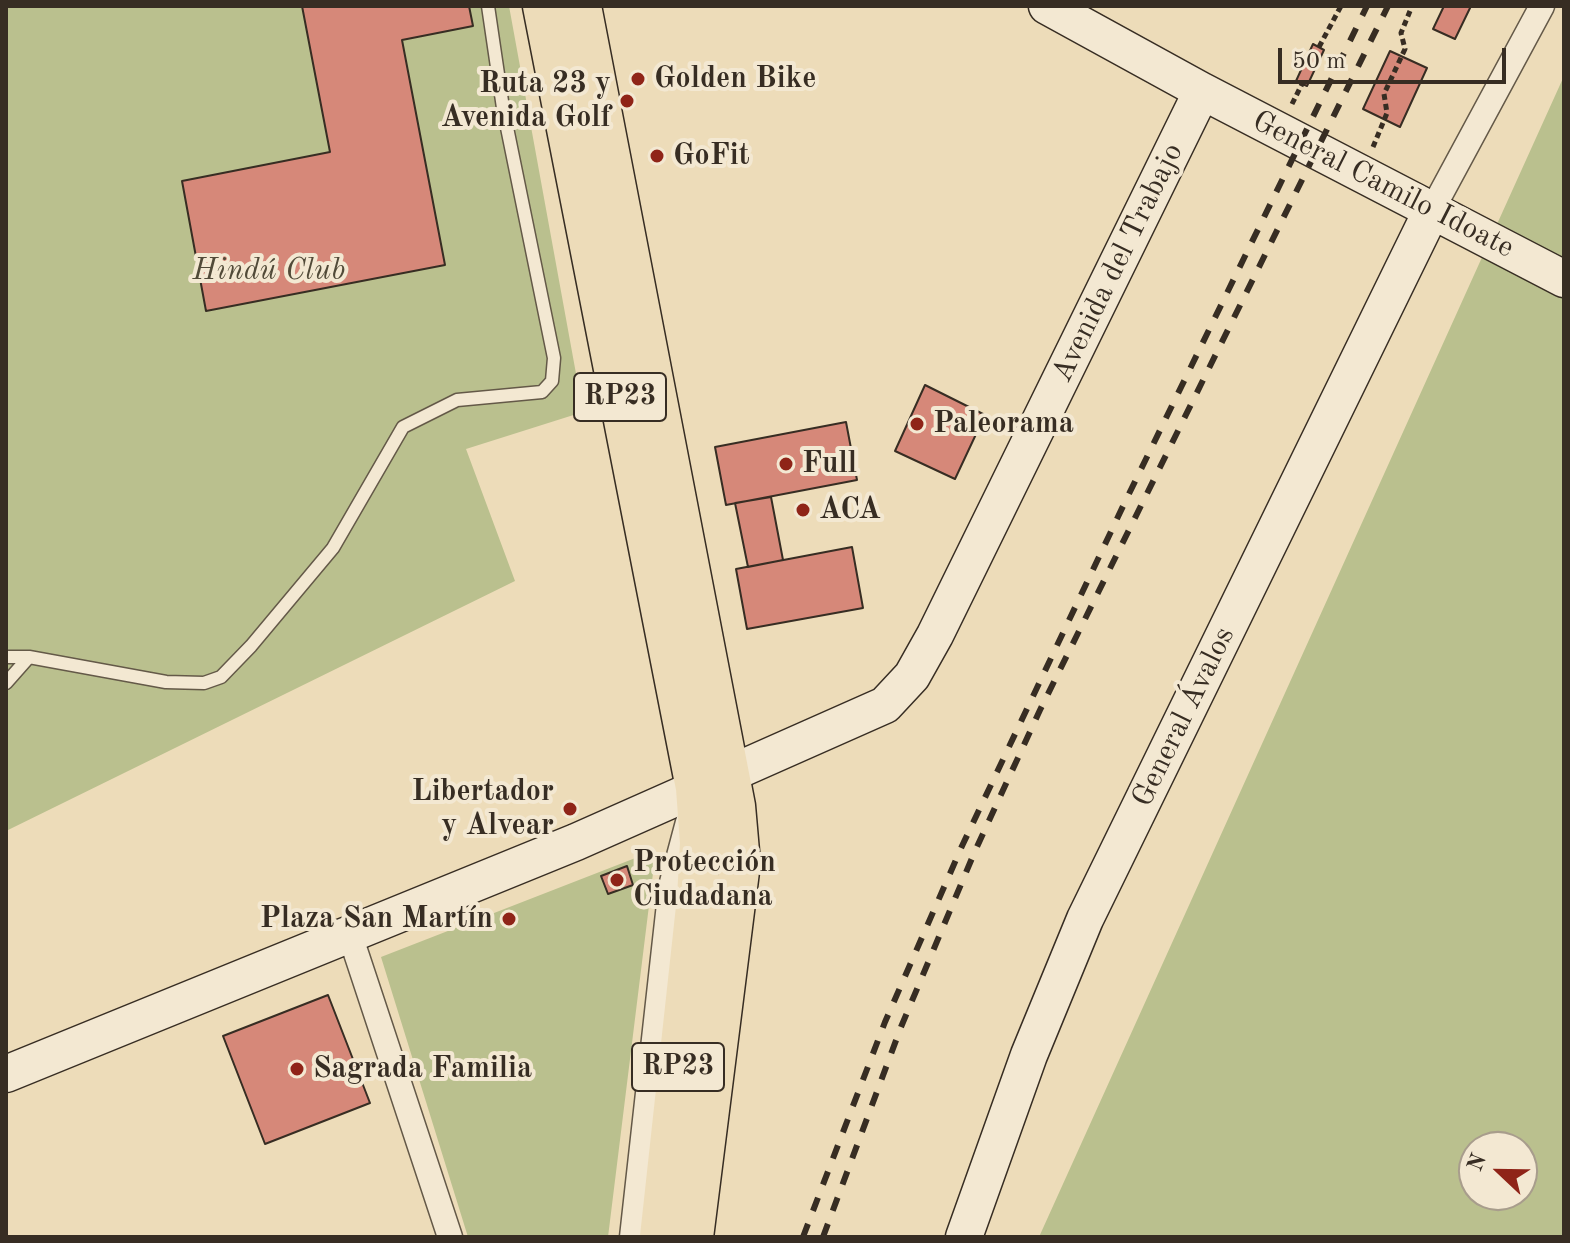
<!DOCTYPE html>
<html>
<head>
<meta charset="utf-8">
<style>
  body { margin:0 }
  #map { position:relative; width:1570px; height:1243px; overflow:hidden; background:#eddcb9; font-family:"Old Standard TT",serif }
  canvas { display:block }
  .frame { position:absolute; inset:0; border:8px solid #372d23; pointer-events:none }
  .north { position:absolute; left:1458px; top:1131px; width:80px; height:80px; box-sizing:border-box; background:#f3e8d2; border:2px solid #a89d8c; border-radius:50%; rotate:292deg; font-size:22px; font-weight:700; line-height:32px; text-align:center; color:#372d23 }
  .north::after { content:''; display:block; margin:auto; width:28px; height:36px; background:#8f2418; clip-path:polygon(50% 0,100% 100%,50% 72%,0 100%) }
  .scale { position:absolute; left:1278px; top:48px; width:228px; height:36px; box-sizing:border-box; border:4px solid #372d23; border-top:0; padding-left:10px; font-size:24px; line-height:28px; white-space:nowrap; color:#372d23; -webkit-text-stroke:6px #f3e8d2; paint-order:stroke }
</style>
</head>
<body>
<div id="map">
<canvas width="1570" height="1243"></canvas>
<div class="frame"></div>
<div class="north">N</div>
<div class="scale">50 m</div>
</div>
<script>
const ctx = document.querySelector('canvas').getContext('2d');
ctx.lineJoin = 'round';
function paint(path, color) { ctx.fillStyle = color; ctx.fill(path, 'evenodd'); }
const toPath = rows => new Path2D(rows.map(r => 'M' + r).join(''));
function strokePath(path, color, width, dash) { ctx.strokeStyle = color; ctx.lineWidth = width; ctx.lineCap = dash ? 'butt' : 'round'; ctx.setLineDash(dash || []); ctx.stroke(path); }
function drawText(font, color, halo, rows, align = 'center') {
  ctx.font = font + ' "Old Standard TT",serif'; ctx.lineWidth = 8; ctx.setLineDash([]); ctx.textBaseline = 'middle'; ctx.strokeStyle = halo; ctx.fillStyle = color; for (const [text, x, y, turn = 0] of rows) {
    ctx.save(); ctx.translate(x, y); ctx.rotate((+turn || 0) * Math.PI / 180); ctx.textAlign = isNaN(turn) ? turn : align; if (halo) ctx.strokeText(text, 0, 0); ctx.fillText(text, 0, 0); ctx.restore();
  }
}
paint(toPath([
  [6,6,509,6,583,412,466,449,515,581,6,831],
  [1564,76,1564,1237,1039,1237],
  [1474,1147,1522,1147,1522,1195,1474,1195],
  [638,857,655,857,608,1237,468,1237,381,957]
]), '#bac08e');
const building = toPath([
  [302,6,469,6,473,26,402,40,445,265,206,311,182,181,330,152,302,6],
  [1444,6,1471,6,1455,39,1433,29,1444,6],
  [1313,44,1324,50,1307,86,1296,81,1313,44],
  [1390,51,1427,68,1400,127,1363,109,1390,51],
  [925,385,985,415,955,479,895,451,925,385],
  [846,422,857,480,726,505,715,447,846,422],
  [771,497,783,560,748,567,735,503,771,497],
  [852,547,863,608,747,629,736,569,852,547],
  [627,866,633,885,608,894,601,876,627,866],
  [328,995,370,1103,265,1144,223,1036,328,995]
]);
paint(building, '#d68879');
strokePath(building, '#372d23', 2);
const lane = toPath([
  [6,657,29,657,166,682,204,683,221,677,251,646,333,548,403,427,457,400,542,392,552,381,554,358,503,108,488,6],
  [6,683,29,657]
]);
const street = toPath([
  [1432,210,1542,6],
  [350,935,450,1237],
  [632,1237,671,886,688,822]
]);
const secondary = toPath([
  [1047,6,1202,91,1564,279],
  [6,1074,576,842,885,705,912,676,935,635,1202,91],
  [964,1237,1029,1055,1085,919,1432,210]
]);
const primary = toPath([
  [543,6,696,788,700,843,697,898,660,1237],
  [581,6,735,806,740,863,693,1237]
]);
strokePath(lane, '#645948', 15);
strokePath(street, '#645948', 27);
strokePath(secondary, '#372d23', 39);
strokePath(primary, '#372d23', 43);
strokePath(toPath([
  [1319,47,1341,6],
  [1292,104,1302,84],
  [1373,147,1387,113,1384,94,1405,49,1401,33,1410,11]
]), '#372d23', 5, [6, 4]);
strokePath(lane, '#f3e8d2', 12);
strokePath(street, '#f3e8d2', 24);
strokePath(secondary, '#f3e8d2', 36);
strokePath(primary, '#eddcb9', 40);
strokePath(toPath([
  [803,1237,885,1022,962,846,1125,502,1367,6],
  [823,1237,901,1027,975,851,1040,710,1388,6]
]), '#372d23', 6, [14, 14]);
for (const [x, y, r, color] of [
  [638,79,8,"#8f2418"],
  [627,101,8,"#8f2418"],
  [657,156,8,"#8f2418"],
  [917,424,8,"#8f2418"],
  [786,464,8,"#8f2418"],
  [803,510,8,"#8f2418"],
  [570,809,8,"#8f2418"],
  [617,880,8,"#8f2418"],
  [509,919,8,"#8f2418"],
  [297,1069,8,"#8f2418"]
]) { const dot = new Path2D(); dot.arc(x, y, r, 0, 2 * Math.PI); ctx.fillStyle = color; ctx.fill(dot); strokePath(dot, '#f3e8d2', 3); }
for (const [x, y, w] of [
  [620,397,92],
  [678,1067,92]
]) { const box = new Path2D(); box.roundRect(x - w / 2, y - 24, w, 48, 6); ctx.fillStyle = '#f3e8d2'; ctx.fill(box); strokePath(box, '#372d23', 2); }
drawText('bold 28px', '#372d23', null, [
  ["RP23",620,397],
  ["RP23",678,1067]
]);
drawText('bold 30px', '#372d23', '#f3e8d2', [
  ["Golden Bike",654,79],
  ["Ruta 23 y",611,84,"right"],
  ["Avenida Golf",611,118,"right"],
  ["GoFit",673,156],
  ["Paleorama",933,424],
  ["Full",802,464],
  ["ACA",819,510],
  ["Libertador",554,792,"right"],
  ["y Alvear",554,826,"right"],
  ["Protección",633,863],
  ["Ciudadana",633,897],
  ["Plaza San Martín",493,919,"right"],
  ["Sagrada Familia",313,1069]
], 'left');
drawText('30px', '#372d23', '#f3e8d2', [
  ["General Camilo Idoate",1383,185,27],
  ["Avenida del Trabajo",1118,263,-64],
  ["General Ávalos",1184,717,-64]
]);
drawText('italic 30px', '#514a38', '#f3e8d2', [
  ["Hindú Club",269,271]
]);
</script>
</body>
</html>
